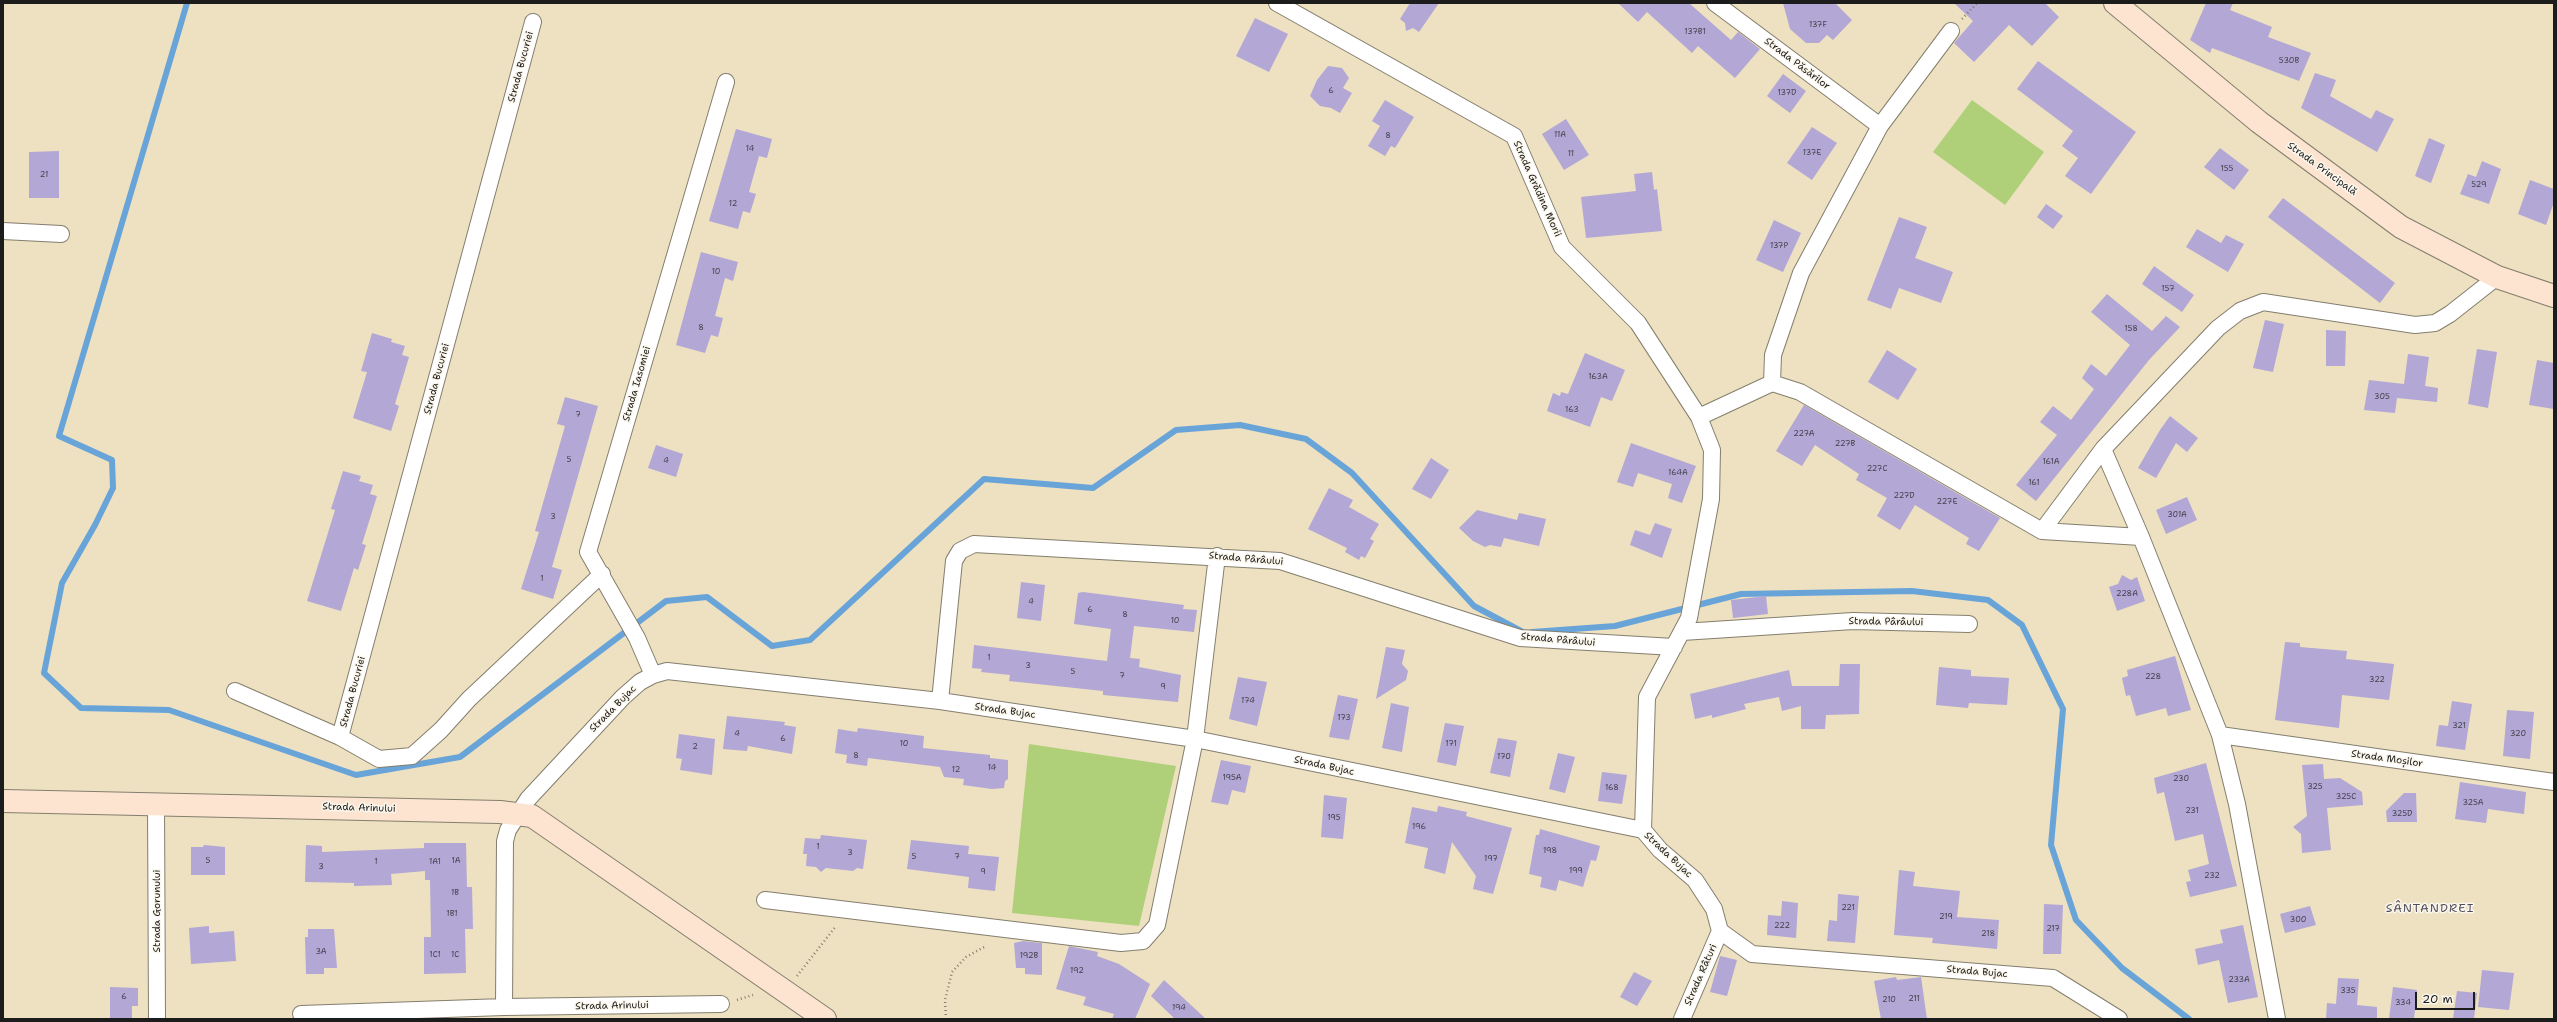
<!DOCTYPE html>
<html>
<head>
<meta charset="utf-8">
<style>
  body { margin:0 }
  #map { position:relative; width:2557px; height:1022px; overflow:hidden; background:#ede1c1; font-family:"Shantell Sans",sans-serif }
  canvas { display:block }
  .frame { position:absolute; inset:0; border:4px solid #1c1c1c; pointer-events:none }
  .scale { position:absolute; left:2415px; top:992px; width:60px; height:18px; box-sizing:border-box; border:2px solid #1c1c1c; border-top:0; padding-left:5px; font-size:12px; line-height:14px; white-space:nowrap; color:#1c1c1c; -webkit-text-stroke:3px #fbf7ec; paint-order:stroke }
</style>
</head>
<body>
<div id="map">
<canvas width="2557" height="1022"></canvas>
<div class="frame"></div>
<div class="scale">20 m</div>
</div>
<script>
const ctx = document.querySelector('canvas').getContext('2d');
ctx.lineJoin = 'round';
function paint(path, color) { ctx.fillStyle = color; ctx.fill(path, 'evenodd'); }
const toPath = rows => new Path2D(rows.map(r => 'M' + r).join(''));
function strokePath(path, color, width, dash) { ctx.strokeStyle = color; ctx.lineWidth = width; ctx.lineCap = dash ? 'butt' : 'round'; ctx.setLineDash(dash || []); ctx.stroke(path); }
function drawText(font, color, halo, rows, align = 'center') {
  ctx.font = font + ' "Shantell Sans",sans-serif'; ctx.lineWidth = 3; ctx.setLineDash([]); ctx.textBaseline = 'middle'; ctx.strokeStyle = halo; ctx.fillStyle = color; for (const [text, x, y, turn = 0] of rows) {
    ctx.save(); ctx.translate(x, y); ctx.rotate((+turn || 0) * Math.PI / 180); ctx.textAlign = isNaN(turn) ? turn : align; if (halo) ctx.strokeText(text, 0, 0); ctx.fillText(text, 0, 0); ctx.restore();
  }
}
paint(toPath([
  [1972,100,2044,152,2005,205,1933,152],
  [1029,744,1176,766,1139,926,1012,913]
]), '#afd079');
strokePath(toPath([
  [187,3,59,436,112,460,113,488,95,525,62,583,44,673,81,708,169,710,356,775,460,757,666,601,707,597,772,646,810,640,984,479,1093,488,1176,430,1240,425,1306,439,1352,473,1474,606,1521,631],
  [1532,632,1615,626,1741,594,1912,591,1988,600,2022,625,2063,709,2051,845,2076,920,2122,968,2189,1019]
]), '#69a4d9', 6);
paint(toPath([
  [1410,3,1439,3,1419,32,1413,28,1406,31,1405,23,1400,19],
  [1618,3,1689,3,1731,40,1738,32,1760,49,1735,78,1698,46,1692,53,1647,12,1638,22],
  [1783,3,1835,3,1852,20,1833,40,1827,35,1819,43,1806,43,1790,29],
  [1954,3,2045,3,2059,17,2032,46,2009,25,1974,62,1954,43,1973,21],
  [2206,3,2233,3,2230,10,2272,27,2268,37,2311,53,2299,81,2212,48,2210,53,2190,40],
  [1255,18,1288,34,1269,72,1236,56],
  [2038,61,2136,132,2091,194,2065,176,2078,158,2062,146,2073,131,2017,89],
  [1328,66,1342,68,1349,78,1343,88,1352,93,1340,113,1331,108,1320,106,1310,96,1317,80],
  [2315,73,2336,80,2330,96,2371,119,2376,110,2394,119,2377,152,2301,108],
  [1783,74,1806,91,1790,113,1767,96],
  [1385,100,1414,117,1395,148,1391,146,1385,156,1368,146,1380,126,1372,121],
  [1566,119,1589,155,1564,170,1542,134],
  [1812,127,1837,143,1812,180,1787,163],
  [736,129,772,139,767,158,759,156,749,192,756,194,750,213,743,211,738,229,709,221],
  [2429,138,2445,145,2431,183,2415,176],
  [2220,148,2249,170,2234,190,2204,167],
  [59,151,59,198,29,198,29,152],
  [2482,161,2501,169,2489,204,2460,194,2468,174,2476,177],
  [1652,172,1654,190,1657,189,1662,231,1586,238,1581,197,1636,191,1634,174],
  [2530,180,2554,189,2554,202,2546,225,2518,214],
  [2283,198,2395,283,2380,303,2268,217],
  [2046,204,2063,216,2053,229,2037,217],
  [1899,217,1927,227,1915,258,1953,272,1941,303,1899,288,1891,309,1867,300],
  [1774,220,1801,233,1783,272,1756,260],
  [2197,229,2221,243,2226,235,2244,244,2228,272,2186,247],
  [701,252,738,262,733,281,725,278,715,316,723,318,718,337,711,335,705,353,676,345],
  [2154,266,2194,295,2182,312,2142,284],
  [2107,294,2152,331,2166,316,2180,327,2149,360,2036,501,2016,485,2057,435,2040,422,2053,406,2071,420,2094,389,2082,378,2091,364,2106,376,2130,345,2091,312],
  [2265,320,2284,324,2273,372,2253,368],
  [2326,330,2346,331,2345,366,2326,366],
  [372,333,392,339,391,342,405,346,402,355,409,357,395,404,399,406,391,431,353,418,367,372,361,371],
  [2477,349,2497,352,2488,408,2468,404],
  [1887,350,1917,369,1898,400,1868,382],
  [1585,353,1625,370,1612,401,1601,397,1590,427,1547,411,1553,393,1560,396,1561,392,1568,394],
  [2408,354,2429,357,2425,386,2438,388,2437,402,2397,398,2395,413,2364,410,2369,380,2404,384],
  [2537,360,2554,363,2554,409,2529,405],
  [565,397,598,406,552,567,562,570,553,599,521,589,539,532,535,531,565,426,557,424],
  [1804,405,2000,518,1979,551,1966,544,1969,538,1915,505,1900,530,1877,516,1887,498,1856,480,1859,474,1815,445,1802,466,1776,451],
  [2170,416,2198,438,2187,452,2176,443,2156,478,2138,468,2160,430],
  [1631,443,1696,466,1682,503,1668,498,1672,484,1638,473,1633,487,1617,482],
  [656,445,683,454,676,477,648,468],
  [1431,458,1449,470,1431,499,1412,489],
  [343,471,361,476,359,481,373,485,370,494,377,496,362,544,366,545,358,570,354,568,341,611,307,601,335,510,331,509],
  [1329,488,1353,500,1349,507,1379,524,1370,539,1374,541,1365,558,1361,556,1359,560,1345,552,1347,548,1308,529],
  [2187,497,2197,520,2166,534,2156,510],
  [1477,510,1517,520,1519,513,1546,519,1539,546,1504,538,1501,547,1490,545,1485,547,1473,541,1459,528],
  [1655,523,1672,529,1662,558,1630,545,1635,530,1650,535],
  [2122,575,2131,580,2137,577,2145,601,2117,611,2109,587,2118,584],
  [1021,582,1045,585,1041,621,1017,618],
  [1083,592,1184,605,1183,609,1197,610,1194,632,1134,626,1130,658,1140,659,1139,667,1181,675,1178,702,1103,695,1103,691,1009,681,1010,675,981,672,982,669,972,668,974,645,1107,661,1111,629,1074,624,1078,593],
  [1766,596,1768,614,1733,618,1731,600],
  [2285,642,2300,643,2300,647,2347,651,2346,659,2394,664,2389,700,2342,695,2339,728,2275,720],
  [1386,647,1405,650,1402,664,1408,671,1406,680,1376,699],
  [2175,656,2191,710,2168,716,2166,708,2136,716,2130,695,2126,696,2122,678,2128,676,2127,670],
  [1840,664,1860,664,1859,714,1826,715,1825,729,1801,729,1801,706,1782,711,1779,697,1744,704,1746,709,1712,718,1712,715,1695,719,1690,694,1789,670,1792,686,1839,686],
  [1939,667,1971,670,1971,676,2009,678,2007,705,1969,703,1968,708,1936,705],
  [1238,677,1267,682,1257,726,1229,719],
  [1338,695,1358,699,1349,740,1329,737],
  [2452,701,2472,704,2465,750,2436,746,2439,725,2448,726],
  [1391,703,1409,707,1402,752,1382,748],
  [2507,710,2534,712,2530,759,2503,756],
  [727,716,785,722,784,725,796,727,792,754,748,746,747,751,723,749],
  [1445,723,1464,726,1456,766,1437,762],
  [858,728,924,736,923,748,990,755,990,758,1008,760,1008,779,1005,781,1004,788,992,789,963,785,964,779,944,777,940,767,868,758,867,766,846,763,847,755,835,753,838,729,857,732],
  [679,734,715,739,712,775,680,770,682,759,676,758],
  [1498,738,1517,741,1510,777,1490,773],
  [1558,753,1575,757,1565,793,1549,789],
  [1221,760,1251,766,1245,793,1232,790,1228,805,1211,802],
  [2206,763,2237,886,2190,897,2186,882,2191,881,2188,870,2209,864,2203,834,2175,841,2164,792,2157,794,2154,778],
  [2323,764,2324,779,2340,778,2362,792,2363,805,2327,808,2331,850,2302,853,2301,834,2293,827,2307,816,2302,765],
  [1602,772,1627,775,1622,804,1598,801],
  [2460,782,2526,792,2524,814,2488,809,2486,823,2455,819],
  [2404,793,2416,793,2417,822,2387,822,2386,811],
  [1324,795,1347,798,1343,839,1321,837],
  [1438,806,1467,812,1466,816,1512,828,1493,894,1473,889,1476,876,1452,842,1445,874,1424,868,1428,848,1405,843,1412,807,1437,812],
  [1540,829,1600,846,1596,861,1591,860,1583,887,1559,880,1556,891,1540,887,1542,877,1529,874,1536,835,1539,835],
  [821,835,867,840,863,869,857,868,853,871,826,868,821,872,816,867,806,866,807,854,803,854,805,838,820,839],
  [911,840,969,846,968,854,999,857,995,891,968,888,969,877,907,869],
  [424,843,466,843,467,887,472,887,473,929,465,929,466,973,424,974,424,937,431,937,430,880,425,880,425,871,391,874,392,885,354,886,354,883,305,882,306,845,322,846,322,852,424,848],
  [204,845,225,847,225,875,191,875,191,847,203,847],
  [1899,870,1915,872,1913,886,1960,891,1957,917,1999,920,1997,949,1932,943,1933,938,1894,935],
  [1838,894,1859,896,1855,943,1827,941,1829,920,1837,921],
  [1782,901,1798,903,1796,938,1767,935,1768,915,1781,916],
  [2044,904,2063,905,2061,954,2043,954],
  [2310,906,2316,925,2285,933,2280,914],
  [2243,925,2258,997,2228,1003,2219,960,2198,965,2195,949,2223,943,2220,930],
  [209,926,209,933,234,931,236,961,191,964,189,928],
  [308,929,334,929,337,968,324,968,324,974,306,974,305,937,308,937],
  [1023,941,1042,943,1042,975,1025,974,1025,968,1016,968,1014,943],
  [1069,946,1098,952,1097,956,1119,964,1150,984,1135,1019,1112,1019,1114,1014,1083,1005,1086,997,1056,989],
  [1720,956,1737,960,1727,996,1710,992],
  [2482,970,2514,973,2509,1010,2478,1007],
  [1634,972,1652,981,1637,1006,1620,997],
  [1896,977,1897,980,1921,977,1927,1019,1881,1019,1874,981],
  [2338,978,2359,979,2357,1005,2377,1007,2377,1019,2326,1019,2327,1003,2336,1004],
  [1164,980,1206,1019,1175,1019,1151,996],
  [110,987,138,988,138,1006,132,1006,132,1019,110,1019],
  [2393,987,2417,990,2414,1019,2389,1019],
  [2457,991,2477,993,2474,1019,2453,1019]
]), '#b2a7d5');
const street = toPath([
  [1277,3,1514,136,1562,247,1638,323,1699,417],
  [1715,3,1880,126],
  [3,231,61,234],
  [1772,383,1773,355,1801,273,1880,126,1951,31],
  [2103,449,2141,537,2220,735,2237,804,2277,1019],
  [2042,531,2103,449,2218,328,2240,311,2263,302,2415,325,2435,323,2450,314,2497,277],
  [1682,632,1853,621,1969,624],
  [653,675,637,638,588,552,726,82],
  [235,691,340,737,379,759,412,756,441,730,469,699,602,574],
  [940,701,954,561,960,551,974,544,1280,561,1520,638,1674,647],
  [2220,735,2554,782],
  [340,737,533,22],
  [156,803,157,1019],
  [1643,830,1647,697,1689,618,1711,499,1712,450,1699,417,1772,383,1800,392,2042,531,2141,537],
  [765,900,1121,943,1143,941,1157,925,1195,739,1217,556],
  [721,1004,504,1007,505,841,508,830,528,799,623,697,640,682,653,675,667,671,940,701,1195,739,1643,830,1660,850,1695,880,1714,909,1720,931,1752,954,2053,978,2119,1019],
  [301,1014,504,1007],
  [1682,1019,1720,931]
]);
const secondary = toPath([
  [2115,3,2259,122,2401,227,2497,277,2554,296],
  [3,801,500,812,532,816,825,1019]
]);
strokePath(street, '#847e6e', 18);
strokePath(secondary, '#847e6e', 24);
strokePath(toPath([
  [1962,19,1977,3],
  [797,976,836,926],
  [737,1000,753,995],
  [946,1019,945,1000,952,972,966,957,986,946]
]), '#847e6e', 2.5, [1, 3]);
strokePath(street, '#fff', 16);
strokePath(secondary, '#fde4d1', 22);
drawText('8px', '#423f4a', null, [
  ["137F",1818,25],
  ["137B1",1695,32],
  ["530B",2289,61],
  ["6",1331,91],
  ["137D",1787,93],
  ["11A",1560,135],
  ["8",1388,136],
  ["14",750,149],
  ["137E",1812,153],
  ["11",1571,154],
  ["155",2227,169],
  ["21",44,175],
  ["529",2479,185],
  ["12",733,204],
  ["137P",1779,246],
  ["10",716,272],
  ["157",2168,289],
  ["8",701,328],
  ["158",2131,329],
  ["163A",1598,377],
  ["305",2382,397],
  ["163",1572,410],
  ["7",578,415],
  ["227A",1804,434],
  ["227B",1845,444],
  ["5",569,460],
  ["4",666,461],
  ["161A",2051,462],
  ["227C",1877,469],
  ["164A",1678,473],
  ["161",2034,483],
  ["227D",1904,496],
  ["227E",1947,502],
  ["301A",2177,515],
  ["3",553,517],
  ["1",542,579],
  ["228A",2127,594],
  ["4",1031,602],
  ["6",1090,610],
  ["8",1125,615],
  ["10",1175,621],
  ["1",989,658],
  ["3",1028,666],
  ["5",1073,672],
  ["7",1122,676],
  ["228",2153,677],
  ["322",2377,680],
  ["9",1163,687],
  ["174",1248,701],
  ["173",1344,718],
  ["321",2459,726],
  ["4",737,734],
  ["320",2518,734],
  ["6",783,739],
  ["10",904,744],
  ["171",1451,744],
  ["2",695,747],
  ["8",856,756],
  ["170",1504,757],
  ["14",992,768],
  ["12",956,770],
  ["195A",1232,778],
  ["230",2181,779],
  ["325",2315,787],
  ["168",1612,788],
  ["325C",2346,797],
  ["325A",2473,803],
  ["231",2192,811],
  ["325D",2402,814],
  ["195",1334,818],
  ["196",1419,827],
  ["1",818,847],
  ["198",1550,851],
  ["3",850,853],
  ["5",914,857],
  ["7",957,857],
  ["197",1491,859],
  ["5",208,861],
  ["1A",456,861],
  ["1",376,862],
  ["1A1",435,862],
  ["3",321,867],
  ["199",1576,871],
  ["9",983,872],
  ["232",2212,876],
  ["1B",455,893],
  ["221",1848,908],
  ["1B1",452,914],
  ["219",1946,917],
  ["300",2298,920],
  ["222",1782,926],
  ["217",2053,929],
  ["218",1988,934],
  ["3A",321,952],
  ["1C1",435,955],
  ["1C",455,955],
  ["192B",1029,956],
  ["192",1077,971],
  ["233A",2239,980],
  ["335",2348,991],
  ["6",124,997],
  ["211",1914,999],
  ["210",1889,1000],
  ["334",2403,1003],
  ["194",1179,1008]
]);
drawText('10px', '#1c1c1c', '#fbf7ec', [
  ["Strada Păsărilor",1797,64,37],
  ["Strada Bucuriei",521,67,-75],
  ["Strada Principală",2322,169,36],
  ["Strada Grădina Morii",1537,189,66],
  ["Strada Bucuriei",437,379,-75],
  ["Strada Iasomiei",637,384,-74],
  ["Strada Pârâului",1246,559,5],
  ["Strada Pârâului",1886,622,1],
  ["Strada Pârâului",1558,640,5],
  ["Strada Bucuriei",353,692,-75],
  ["Strada Bujac",613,709,-45],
  ["Strada Bujac",1005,711,8],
  ["Strada Moșilor",2387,759,8],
  ["Strada Bujac",1324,766,12],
  ["Strada Arinului",359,808,2],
  ["Strada Bujac",1668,855,43],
  ["Strada Gorunului",157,911,-90],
  ["Strada Bujac",1977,972,5],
  ["Strada Râturi",1701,975,-66],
  ["Strada Arinului",612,1006,-1]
]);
ctx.letterSpacing = '1px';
drawText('12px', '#504d5d', '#fbf7ec', [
  ["SÂNTANDREI",2430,909]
]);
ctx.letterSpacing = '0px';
</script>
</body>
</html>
